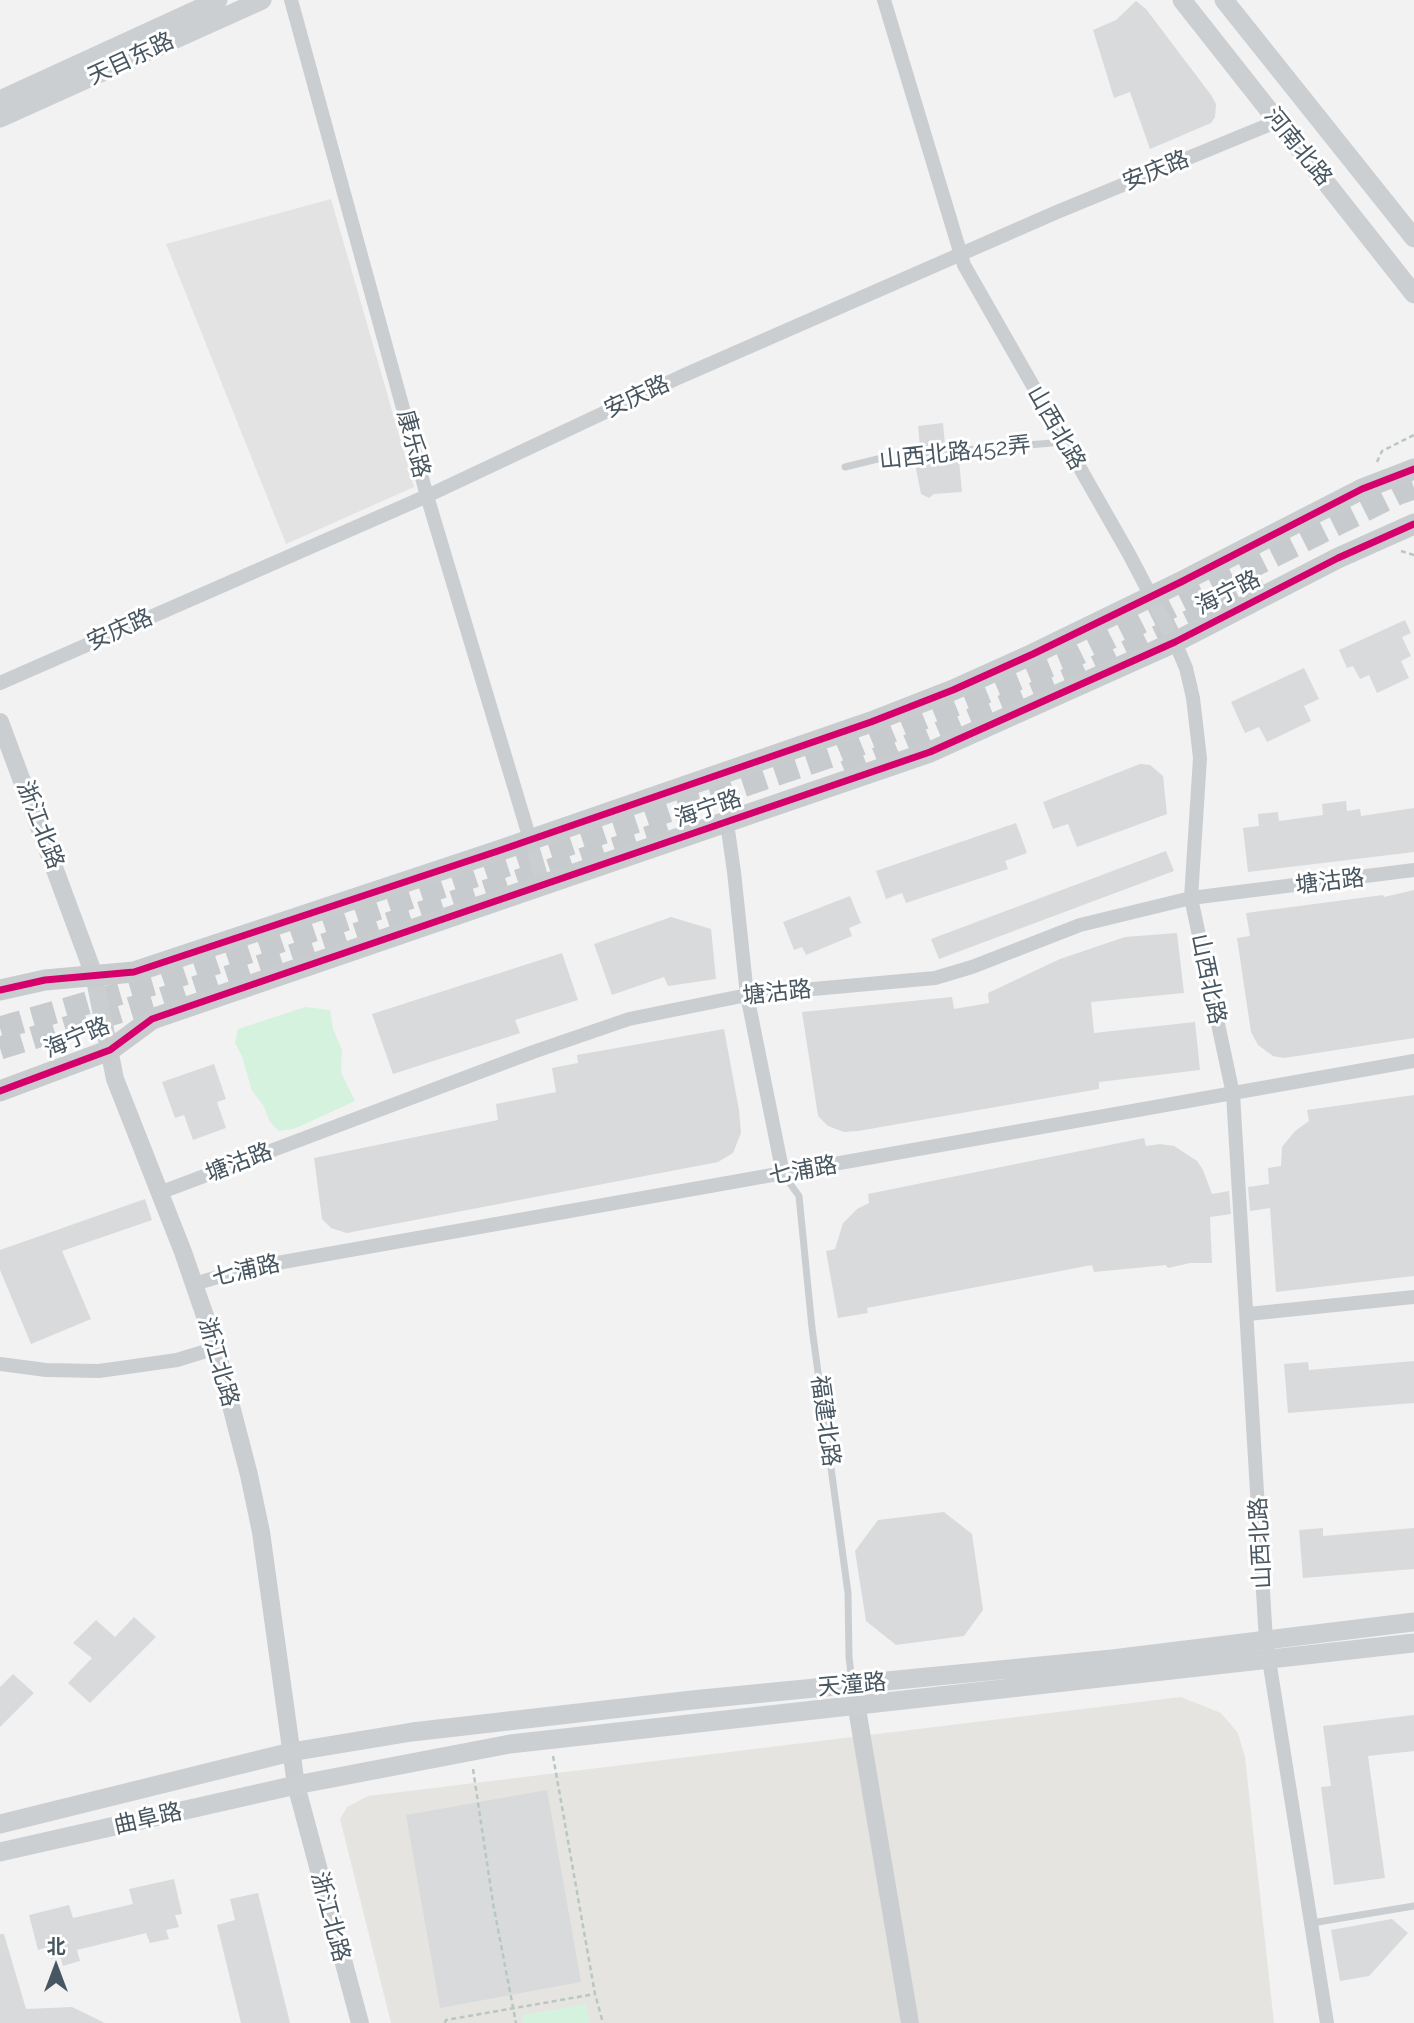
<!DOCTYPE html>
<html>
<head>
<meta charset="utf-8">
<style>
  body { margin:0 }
  #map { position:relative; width:1414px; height:2023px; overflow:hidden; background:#f2f2f2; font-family:Raleway,"Noto Sans SC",sans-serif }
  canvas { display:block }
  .north { position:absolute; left:21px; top:1932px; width:70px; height:70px; -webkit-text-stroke:5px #fff; paint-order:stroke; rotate:0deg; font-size:19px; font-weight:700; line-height:28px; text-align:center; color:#475660 }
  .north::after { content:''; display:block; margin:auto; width:24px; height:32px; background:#475660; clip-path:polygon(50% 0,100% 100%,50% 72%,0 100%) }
</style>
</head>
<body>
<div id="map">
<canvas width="1414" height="2023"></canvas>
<div class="north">北</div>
</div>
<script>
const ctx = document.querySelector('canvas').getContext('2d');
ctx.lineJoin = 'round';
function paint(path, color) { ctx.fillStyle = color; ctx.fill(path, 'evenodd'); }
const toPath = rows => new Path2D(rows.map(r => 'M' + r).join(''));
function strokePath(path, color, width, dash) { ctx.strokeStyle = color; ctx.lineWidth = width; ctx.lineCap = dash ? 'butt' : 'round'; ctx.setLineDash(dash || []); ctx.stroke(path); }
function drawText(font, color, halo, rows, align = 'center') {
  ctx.font = font + ' Raleway,"Noto Sans SC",sans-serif'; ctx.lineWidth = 6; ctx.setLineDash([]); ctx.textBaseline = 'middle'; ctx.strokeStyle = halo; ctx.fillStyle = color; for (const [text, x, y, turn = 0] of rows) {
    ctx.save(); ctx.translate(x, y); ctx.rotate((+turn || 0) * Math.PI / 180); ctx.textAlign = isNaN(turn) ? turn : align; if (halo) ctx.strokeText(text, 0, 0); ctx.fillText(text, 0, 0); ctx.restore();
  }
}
paint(toPath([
  [1181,1697,1221,1713,1238,1733,1245,1757,1274,2023,391,2023,340,1819,347,1807,368,1796]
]), '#e6e4e0');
paint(toPath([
  [331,199,414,487,286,544,166,244]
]), '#e3e3e4');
paint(toPath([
  [305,1007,330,1010,333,1029,342,1050,341,1072,355,1101,294,1129,279,1131,270,1122,263,1105,252,1091,242,1056,235,1043,238,1029],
  [586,2004,590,2023,523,2023,522,2015]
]), '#d5f2de');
paint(toPath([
  [1136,1,1146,9,1211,95,1216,104,1215,117,1211,123,1150,149,1130,92,1114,98,1093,30,1116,20],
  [943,423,945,445,920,447,918,426],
  [946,458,947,461,959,460,962,492,934,494,929,498,921,494,915,464,922,463,921,460],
  [1405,620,1411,633,1402,637,1411,656,1401,661,1409,678,1377,693,1369,675,1360,679,1353,666,1347,668,1339,650],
  [1304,668,1319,699,1304,706,1311,721,1267,742,1259,727,1245,733,1231,702],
  [1140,764,1150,765,1163,776,1167,814,1077,847,1068,824,1053,829,1043,802],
  [1346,801,1347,811,1360,809,1361,816,1414,808,1414,852,1248,872,1243,828,1259,826,1258,814,1278,812,1279,821,1323,815,1322,804],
  [1016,823,1027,853,1005,861,1008,869,906,903,902,893,886,899,876,871],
  [1166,851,1174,871,939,959,931,939],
  [1414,890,1414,1038,1284,1058,1273,1056,1258,1045,1251,1032,1237,938,1250,936,1246,913,1383,895,1384,897],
  [850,896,861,923,849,928,852,936,806,955,802,947,794,950,783,922],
  [671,917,711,929,716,979,668,986,664,977,612,995,594,944],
  [1177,933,1184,993,1091,1002,1094,1033,1195,1022,1200,1070,1099,1082,1099,1089,858,1131,844,1132,828,1126,818,1116,802,1012,952,997,954,1009,989,1003,988,993,1060,959,1125,937],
  [562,953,578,1000,515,1020,520,1033,393,1074,372,1014],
  [724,1029,739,1110,741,1133,733,1153,718,1162,347,1233,331,1228,322,1219,314,1158,498,1120,496,1104,556,1092,552,1068,578,1063,577,1055],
  [214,1064,226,1099,217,1102,226,1128,193,1140,184,1115,175,1118,162,1082],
  [1414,1095,1414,1276,1276,1292,1270,1208,1250,1211,1248,1187,1269,1184,1268,1168,1281,1166,1282,1147,1295,1131,1309,1121,1307,1110],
  [1144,1138,1146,1146,1160,1144,1174,1146,1197,1161,1203,1170,1212,1194,1229,1191,1231,1214,1210,1217,1212,1263,1190,1263,1168,1268,1166,1265,1094,1272,1092,1265,867,1308,868,1313,838,1318,826,1251,835,1249,843,1223,857,1209,869,1203,868,1194],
  [145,1199,152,1220,62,1251,91,1319,31,1344,0,1270,0,1250],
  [1414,1361,1414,1403,1288,1413,1284,1364,1308,1362,1309,1370],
  [944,1512,972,1534,983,1610,964,1636,896,1645,866,1621,855,1551,878,1520],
  [1323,1528,1323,1536,1414,1528,1414,1569,1303,1578,1299,1530],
  [134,1617,156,1637,90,1703,68,1683,92,1658,73,1643,96,1620,115,1637],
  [13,1674,34,1693,0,1727,0,1687],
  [1414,1715,1414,1751,1368,1756,1385,1878,1334,1885,1321,1787,1331,1786,1323,1726],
  [547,1790,581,1982,440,2008,406,1815],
  [174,1879,182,1914,175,1915,179,1927,166,1930,169,1939,150,1943,146,1933,77,1950,80,1961,63,1966,60,1957,51,1959,48,1947,38,1950,29,1915,69,1905,73,1918,133,1904,129,1889],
  [258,1893,290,2023,241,2023,217,1925,235,1920,230,1899],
  [1392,1919,1408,1933,1369,1976,1340,1981,1331,1930],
  [0,1934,4,1934,26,2009,72,2007,105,2023,0,2023]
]), '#d8dadb');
strokePath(toPath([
  [845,772,1083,673,1264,585],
  [0,1028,157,983,837,754,1076,655,1399,493,1414,488],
  [0,1048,158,1000,689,824]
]), '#c7cbce', 23, [23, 11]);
strokePath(toPath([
  [1377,462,1382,451,1414,435],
  [1401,551,1414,555],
  [553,1756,595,1994,603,2023],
  [473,1769,493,1903,516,2023],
  [445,2023,446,2020,595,1994]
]), '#b9c7c2', 2.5, [5, 3.5]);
strokePath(toPath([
  [845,467,890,456,1065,442],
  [783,1174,799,1196,812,1328,848,1593,849,1657,852,1681],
  [1312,1923,1414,1906]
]), '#cbced1', 7);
strokePath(toPath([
  [291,0,427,496,544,886],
  [884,0,964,265,1129,554,1175,642,1186,668,1193,698,1200,758,1191,898,1233,1094,1266,1641,1327,2023],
  [0,683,427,496,680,377,1057,212,1278,121],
  [727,823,734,872,747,995,783,1174],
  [159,1193,533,1052,629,1019,747,995,935,978,972,967,1080,925,1191,898,1414,870],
  [194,1284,249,1268,1414,1061],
  [1248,1314,1414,1297],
  [0,1364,46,1370,99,1371,177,1360,216,1348]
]), '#cbced1', 14);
strokePath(toPath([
  [0,722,94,975,115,1079,183,1252,216,1348,249,1475,261,1532,296,1785,360,2023],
  [853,1685,910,2023]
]), '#cbced1', 18);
strokePath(toPath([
  [1182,0,1414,294],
  [1224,0,1414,238],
  [0,100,218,0],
  [0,118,262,0],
  [0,1824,291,1752,412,1732,692,1700,1112,1659,1414,1622],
  [0,1852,296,1785,510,1744,1414,1643]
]), '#cccfd2', 19);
strokePath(toPath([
  [0,990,45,980,134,972,498,851,871,722,953,690,1033,654,1181,582,1362,489,1414,469],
  [0,1091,110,1050,152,1019,930,752,1175,642,1338,558,1414,524]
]), '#c8cccf', 21);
strokePath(toPath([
  [0,990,45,980,134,972,498,851,871,722,953,690,1033,654,1181,582,1362,489,1414,469],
  [0,1091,110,1050,152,1019,930,752,1175,642,1338,558,1414,524]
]), '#d6006c', 7);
drawText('23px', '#475660', '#fff', [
  ["天目东路",131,59,-25],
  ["河南北路",1298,147,51],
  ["安庆路",1156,171,-22],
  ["安庆路",637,397,-25],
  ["山西北路",1056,428,60],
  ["康乐路",413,444,75],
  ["山西北路452弄",955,453,-6],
  ["海宁路",1228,593,-27],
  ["安庆路",120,630,-24],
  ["海宁路",708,809,-19],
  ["浙江北路",40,825,69],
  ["塘沽路",1330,882,-7],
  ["山西北路",1208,979,78],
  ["塘沽路",777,993,-6],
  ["海宁路",77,1038,-23],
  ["塘沽路",239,1163,-21],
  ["七浦路",803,1171,-10],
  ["七浦路",246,1271,-13],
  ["浙江北路",218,1362,74],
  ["福建北路",825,1421,82],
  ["山西北路",1261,1543,-93],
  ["天潼路",852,1685,-5],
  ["曲阜路",148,1819,-13],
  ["浙江北路",330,1917,75]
]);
</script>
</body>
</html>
